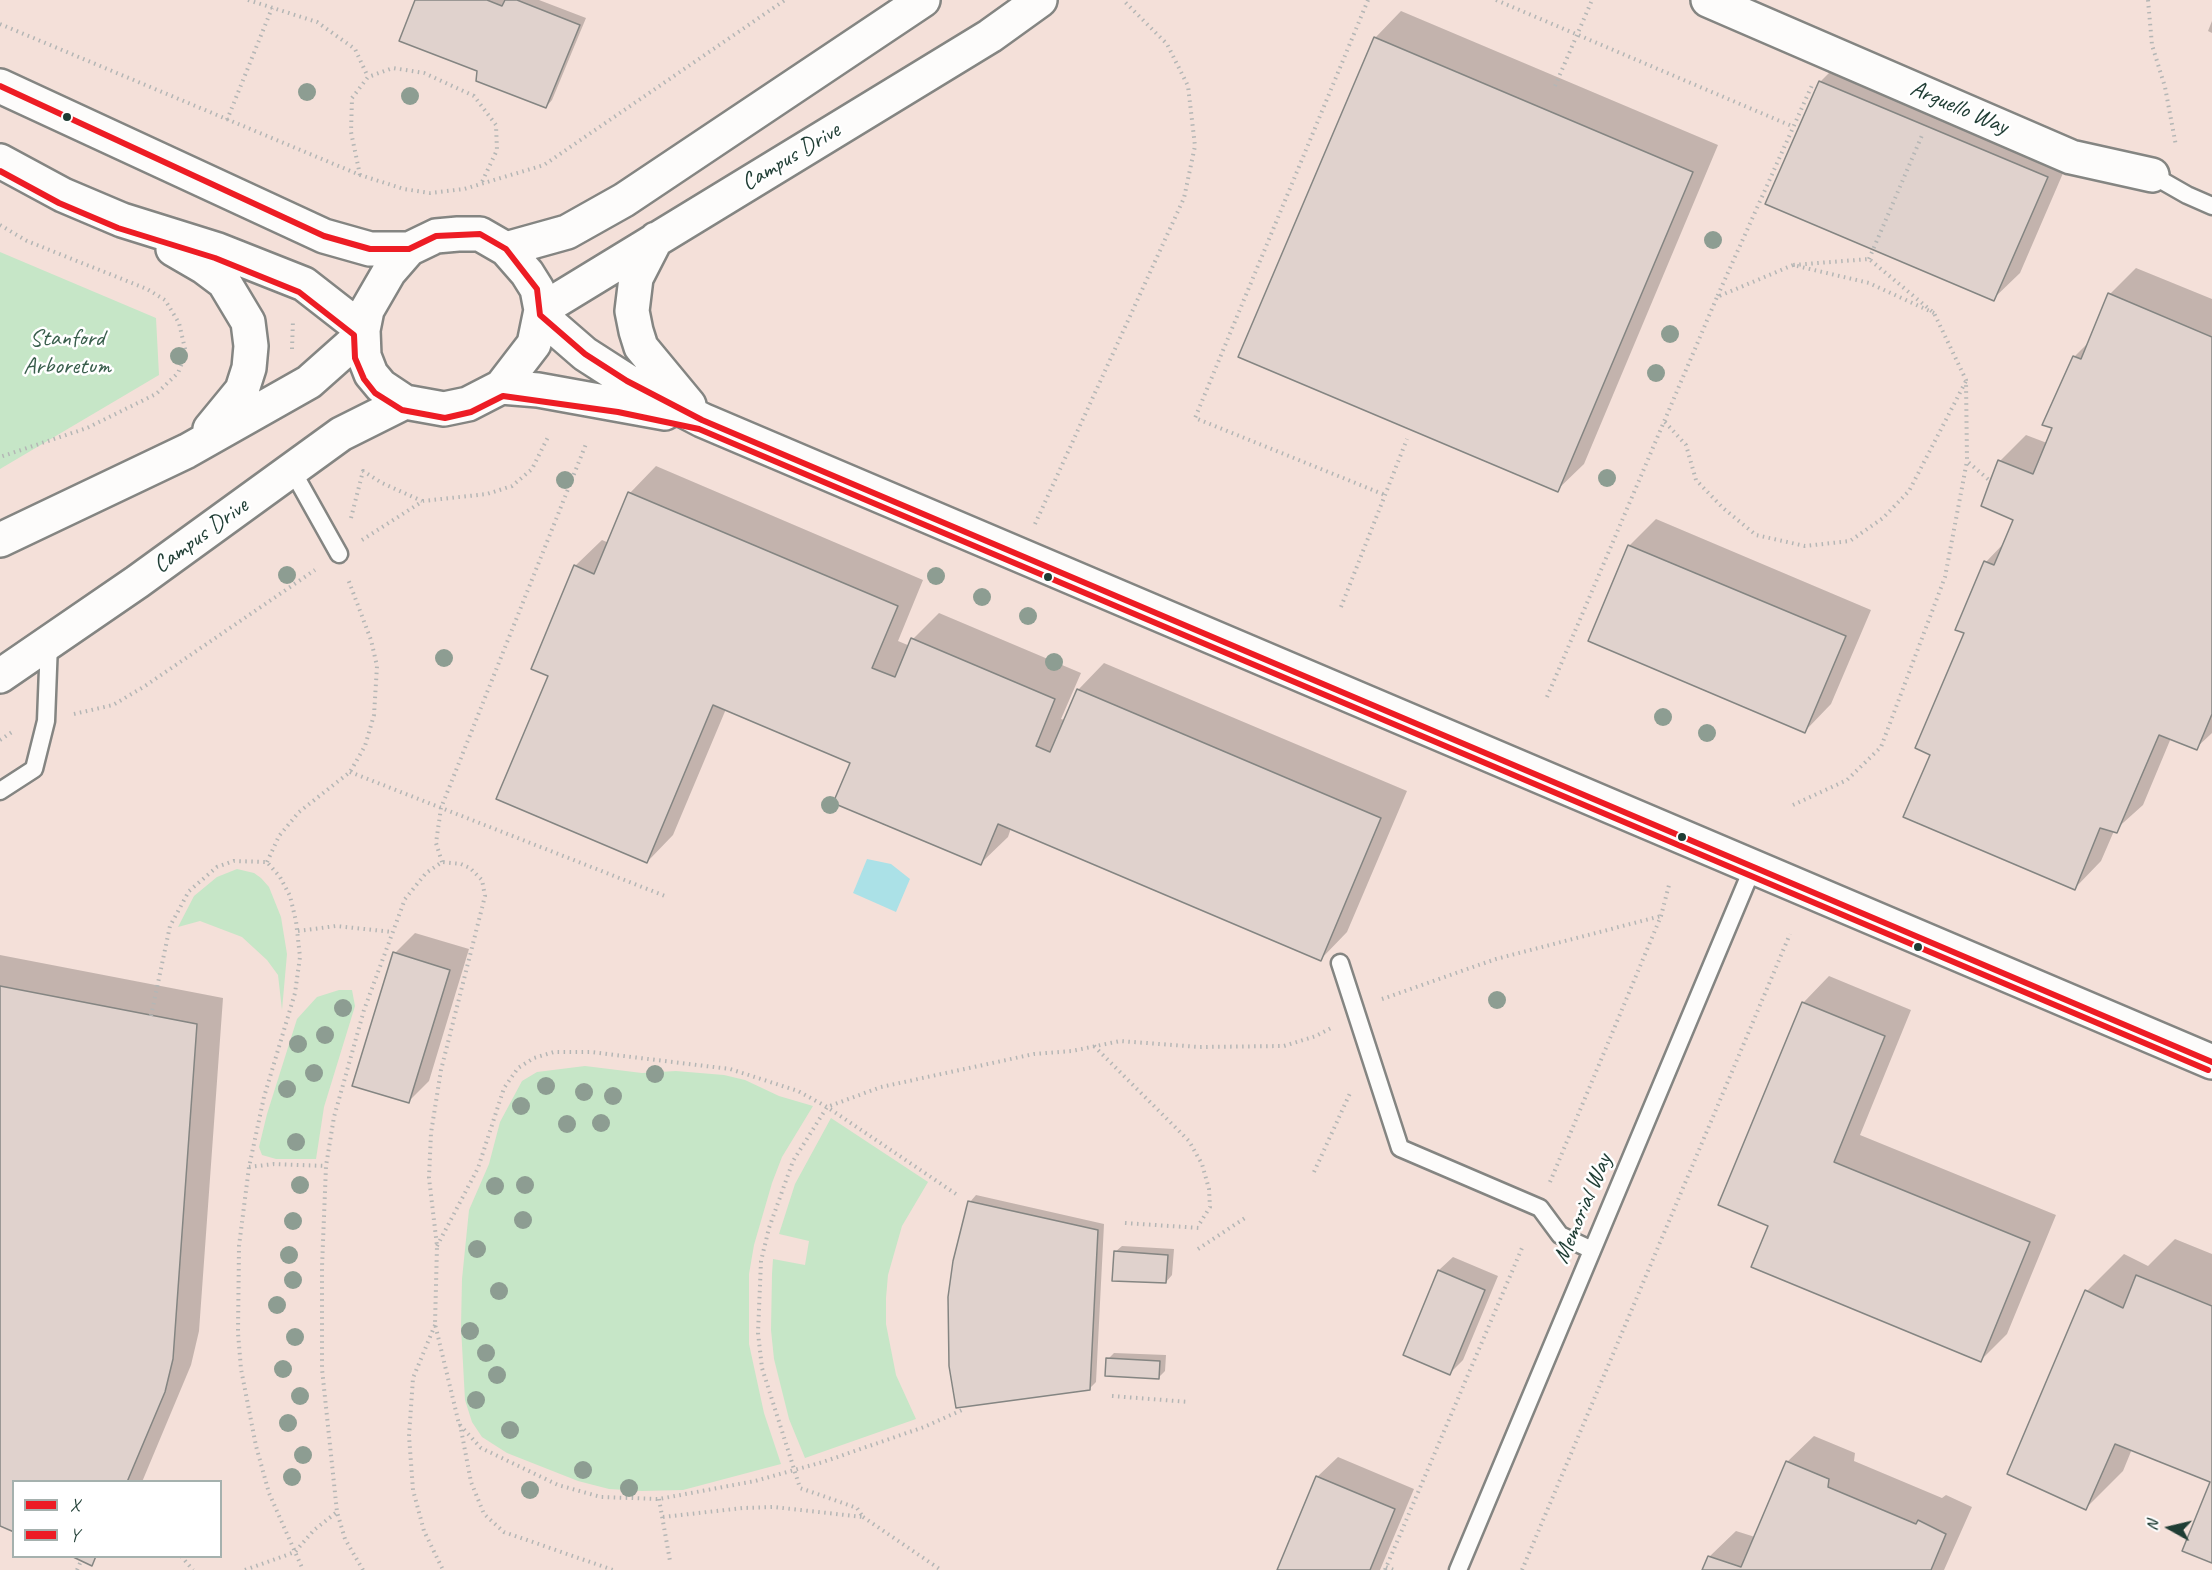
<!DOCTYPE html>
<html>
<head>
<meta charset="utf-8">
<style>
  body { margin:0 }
  #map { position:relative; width:2212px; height:1570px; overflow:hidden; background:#f3eae7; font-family:Caveat,sans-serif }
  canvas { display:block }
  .legend { position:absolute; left:12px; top:1480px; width:210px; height:78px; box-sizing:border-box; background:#fff; border:2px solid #a5b1ae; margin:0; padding:8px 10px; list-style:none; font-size:18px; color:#1f3d34 }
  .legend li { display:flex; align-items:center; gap:12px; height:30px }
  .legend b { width:30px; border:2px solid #a5b1ae }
  .north { position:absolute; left:2140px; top:1498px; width:60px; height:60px; -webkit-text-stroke:4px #fff; paint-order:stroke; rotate:278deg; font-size:16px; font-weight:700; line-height:24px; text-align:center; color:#1f3d34 }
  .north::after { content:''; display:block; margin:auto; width:21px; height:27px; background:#1f3d34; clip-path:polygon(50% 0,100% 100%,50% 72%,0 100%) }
</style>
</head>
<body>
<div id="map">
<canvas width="2212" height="1570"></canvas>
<ul class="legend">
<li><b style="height:8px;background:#ed1c24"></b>X</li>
<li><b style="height:8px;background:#ed1c24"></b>Y</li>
</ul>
<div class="north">N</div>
</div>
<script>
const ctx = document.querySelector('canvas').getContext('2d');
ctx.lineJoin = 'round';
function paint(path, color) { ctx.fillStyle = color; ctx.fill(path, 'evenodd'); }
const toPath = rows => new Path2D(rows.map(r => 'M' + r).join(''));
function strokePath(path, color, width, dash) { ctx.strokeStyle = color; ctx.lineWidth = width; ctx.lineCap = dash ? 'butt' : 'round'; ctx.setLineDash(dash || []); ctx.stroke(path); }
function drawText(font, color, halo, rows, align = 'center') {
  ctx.font = font + ' Caveat,sans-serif'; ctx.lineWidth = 5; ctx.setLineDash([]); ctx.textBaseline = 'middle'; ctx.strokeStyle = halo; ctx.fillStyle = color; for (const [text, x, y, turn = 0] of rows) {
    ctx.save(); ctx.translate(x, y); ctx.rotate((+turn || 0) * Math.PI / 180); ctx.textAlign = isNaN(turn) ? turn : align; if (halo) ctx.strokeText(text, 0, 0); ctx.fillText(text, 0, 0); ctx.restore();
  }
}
paint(toPath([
  [0,0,2212,0,2212,1570,0,1570],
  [14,1482,220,1482,220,1556,14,1556]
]), '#f4e0d9');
paint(toPath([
  [0,252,156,318,159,375,0,469],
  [237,869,254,873,261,878,269,887,281,917,287,954,282,1010,278,975,267,960,242,937,200,921,178,927,194,896,217,877],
  [339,990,352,990,355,1006,324,1107,316,1159,276,1159,262,1155,259,1147,267,1114,297,1019,317,997],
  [585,1066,642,1073,676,1071,724,1075,745,1080,779,1096,813,1106,782,1157,772,1183,754,1245,749,1274,749,1344,764,1413,781,1464,683,1490,642,1491,609,1489,578,1481,507,1453,482,1437,472,1422,465,1400,461,1327,462,1279,469,1210,489,1164,500,1122,522,1081,537,1072],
  [831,1118,928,1182,902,1226,888,1275,886,1298,886,1324,896,1375,916,1419,805,1458,789,1419,774,1359,771,1330,772,1274,773,1259,805,1265,809,1241,779,1234,795,1184]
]), '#c6e6c7');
paint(toPath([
  [867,859,891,864,910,879,896,912,853,893]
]), '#abe1e7');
paint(toPath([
  [417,0,539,0,586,18,552,100,546,107,479,70],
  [1401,11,1718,145,1584,464,1557,490,1375,38],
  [2212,21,2212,33,2208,31],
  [1846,56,2073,150,2020,273,1993,299,1820,82],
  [2136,268,2212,299,2212,733,2196,748,2171,738,2143,805,2114,831,2101,861,2075,888,1932,754,1966,633,1957,629,1986,562,2006,541,2015,519,2000,461,2026,435,2047,443,2074,357,2091,340,2110,294],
  [656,466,923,580,898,641,910,646,913,639,939,613,1081,673,1061,719,1065,720,1078,690,1104,663,1407,791,1347,932,1321,959,1011,828,1008,837,981,863,852,762,726,709,673,835,647,862,550,676,575,566,602,540,609,543,630,493],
  [1656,519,1871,610,1831,704,1805,731,1590,640,1630,545],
  [415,933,469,949,429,1081,409,1101,395,953],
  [0,955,223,998,199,1331,191,1365,142,1482,14,1482,0,1525],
  [1829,976,1911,1010,1860,1135,2056,1215,2007,1334,1981,1360,1770,1225,1803,1003],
  [976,1195,1104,1224,1096,1382,1089,1389,970,1202],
  [2175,1239,2212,1254,2212,1481,2132,1449,2123,1471,2086,1508,2087,1291,2124,1254,2148,1266],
  [1122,1246,1174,1249,1172,1275,1166,1282,1115,1252],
  [1453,1257,1498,1276,1463,1360,1449,1374,1405,1354,1439,1270],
  [1114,1353,1166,1355,1165,1371,1159,1377,1108,1359],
  [1814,1436,1855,1453,1854,1461,1942,1498,1946,1495,1972,1507,1944,1570,1704,1570,1709,1557,1736,1531,1755,1537,1787,1462],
  [1338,1457,1414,1489,1380,1570,1278,1570,1317,1477]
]), '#0003');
const building = toPath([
  [415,0,487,0,502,6,505,0,517,0,580,25,546,108,476,81,477,71,399,41,415,0],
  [1374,37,1693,172,1558,492,1238,357,1374,37],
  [1819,81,2048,177,1994,301,1765,204,1819,81],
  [2108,293,2212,337,2212,714,2197,750,2159,735,2117,833,2100,828,2075,890,1903,817,1930,755,1915,748,1964,633,1955,630,1984,561,1994,565,2013,520,1981,506,1990,481,1998,460,2033,474,2052,428,2042,425,2073,356,2081,359,2108,293],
  [628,492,898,606,872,668,895,677,911,638,1055,699,1036,746,1050,752,1077,689,1381,818,1321,961,998,824,981,865,833,803,850,763,713,705,647,863,496,799,548,676,531,669,574,565,594,574,628,492],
  [1628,545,1846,636,1805,733,1588,641,1628,545],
  [393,952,450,970,409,1103,352,1086,393,952],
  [0,986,197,1024,173,1359,165,1392,127,1482,14,1482,14,1532,0,1526,0,986],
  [1802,1002,1885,1036,1834,1162,2030,1242,1981,1362,1751,1267,1768,1226,1718,1205,1802,1002],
  [968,1201,1098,1230,1090,1390,956,1408,949,1366,948,1297,953,1261,968,1201],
  [1114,1251,1168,1255,1166,1283,1112,1281,1114,1251],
  [1438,1270,1485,1290,1450,1375,1403,1355,1438,1270],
  [2136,1275,2212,1306,2212,1563,2182,1551,2210,1482,2115,1444,2086,1510,2007,1474,2085,1290,2123,1308,2136,1275],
  [1106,1358,1160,1361,1159,1379,1105,1376,1106,1358],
  [1786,1461,1829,1479,1828,1487,1916,1524,1918,1520,1946,1534,1931,1570,1702,1570,1708,1556,1741,1567,1786,1461],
  [1316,1476,1395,1509,1370,1570,1277,1570,1316,1476],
  [71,1556,96,1556,92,1566,71,1556]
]);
paint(building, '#e0d2cd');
strokePath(building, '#848582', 1.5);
const lane = toPath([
  [2152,175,2187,195,2212,206],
  [292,470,339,554],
  [0,791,34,769,46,721,49,643],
  [1340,963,1400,1148,1540,1208,1560,1235,1592,1250],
  [1458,1570,1753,867]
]);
const street = toPath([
  [1708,0,2071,157,2152,175]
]);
const secondary = toPath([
  [0,86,324,236,370,249,409,249],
  [0,161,63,195,122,220,218,250,304,284,363,330],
  [458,234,480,234,506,249,527,273,537,289,541,310,534,344,501,387,468,404,444,409,405,402,381,386,371,374,364,356,363,330,367,310,389,272,409,249,436,236,458,234],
  [656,239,636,278,632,311,636,331,641,347,689,405],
  [173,249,204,267,224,282,248,322,251,346,249,368,242,390,210,429],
  [506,249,567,232,624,200,923,0],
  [541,310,990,36,1040,0],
  [540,315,585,354,627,381,702,420,2212,1062],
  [501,387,538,390,665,413],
  [0,540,187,451,309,382,363,334],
  [0,676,137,582,341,434,405,402]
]);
strokePath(lane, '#848582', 21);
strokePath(street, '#848582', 38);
strokePath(secondary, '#848582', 38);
strokePath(toPath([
  [248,0,317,22,355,49,368,77],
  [1368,0,1195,418,1385,495],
  [1496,0,1794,127],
  [2148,0,2152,45,2165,87,2176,146],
  [0,24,360,175,404,189,430,193,464,189,544,165,785,0],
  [1555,86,1592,0],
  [227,120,272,8],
  [360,175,351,132,352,98,368,77,393,68,424,73,474,96,496,125,497,150,481,184],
  [0,225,27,241,147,289,165,300,179,323,186,353,178,373,156,394,87,428,0,457],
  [1869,259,1923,133],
  [1793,265,1717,297,1813,83],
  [1934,313,1869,283,1793,265,1869,259,1934,313,1966,380,1967,461,1990,481],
  [292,349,293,320],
  [1665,422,1686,445,1696,480,1723,508,1756,535,1805,546,1850,541,1883,518,1909,491,1966,381],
  [351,518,363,471,382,483,422,501],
  [1035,524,1184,198,1195,146,1188,86,1167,44,1123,0],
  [362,540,423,501,487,494,512,486,532,469,549,435],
  [1341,607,1407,439],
  [1547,697,1717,297],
  [74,714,113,705,145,686,315,570],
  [0,740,15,730],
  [350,772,665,896],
  [1793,805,1847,780,1881,747,1945,577,1967,461],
  [267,862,279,836,299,812,350,772,365,746,374,715,377,666,371,640,348,579],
  [442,862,436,843,441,808,586,444],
  [298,931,336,926,393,932],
  [1382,999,1496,959,1661,916],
  [151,1016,170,926,189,891,217,867,234,861,267,862,280,877,290,896,296,921,300,957,295,993,264,1097,249,1167,239,1246,238,1333,241,1369,256,1446,269,1493,303,1570],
  [1094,1046,1189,1141,1202,1164,1209,1189,1210,1207,1200,1223],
  [249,1167,274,1164,326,1166],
  [1314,1172,1351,1091],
  [1550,1182,1661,916,1669,885],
  [1125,1223,1200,1228],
  [437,1246,478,1168,504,1088,518,1068,534,1058,554,1052,591,1052,730,1069,798,1091,827,1107,956,1194],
  [1198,1249,1248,1216],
  [435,1325,413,1378,409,1436,413,1490,424,1531,443,1570],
  [1112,1396,1189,1402],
  [460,1424,471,1482,484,1514,504,1532,613,1570],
  [659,1499,670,1561],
  [663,1517,743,1508,774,1507,863,1517,857,1508,800,1488,762,1368,758,1333,761,1261,769,1228,793,1161,827,1107,881,1087,1034,1054,1072,1051,1120,1041,1199,1047,1284,1046,1316,1036,1331,1028],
  [863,1517,941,1570],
  [181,1556,193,1570],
  [1386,1567,1394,1570],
  [77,1570,81,1561],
  [245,1570,295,1552,314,1530,337,1512],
  [363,1570,345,1539,337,1512,322,1369,322,1267,326,1166,334,1117,364,1010,405,899,426,873,442,862,461,864,470,868,482,880,485,896,441,1070,431,1133,429,1178,437,1246,435,1324,459,1424,481,1448,558,1485,601,1497,659,1499,755,1481,823,1462,924,1427,962,1410],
  [1385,1570,1522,1248],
  [1522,1570,1790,934]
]), '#b4b6b5', 4, [1.5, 4.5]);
strokePath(lane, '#fdfcfb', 16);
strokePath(street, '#fdfcfb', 33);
strokePath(secondary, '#fdfcfb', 33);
strokePath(toPath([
  [0,86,324,236,370,249,409,249,436,236,480,234,506,249,537,289,540,315,585,354,627,381,702,420,2212,1062]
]), '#ed1c24', 6);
strokePath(toPath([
  [0,171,59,203,118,228,215,258,299,292,354,335,355,358,364,379,375,393,402,410,445,418,471,412,503,396,618,412,699,429,2208,1070]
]), '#ed1c24', 6);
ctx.fillStyle = '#8d9d92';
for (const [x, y] of [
  [307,92],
  [410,96],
  [1713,240],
  [1670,334],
  [179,356],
  [1656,373],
  [1607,478],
  [565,480],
  [287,575],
  [936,576],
  [982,597],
  [1028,616],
  [444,658],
  [1054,662],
  [1663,717],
  [1707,733],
  [830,805],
  [1497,1000],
  [343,1008],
  [325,1035],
  [298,1044],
  [314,1073],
  [655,1074],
  [546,1086],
  [287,1089],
  [584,1092],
  [613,1096],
  [521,1106],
  [601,1123],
  [567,1124],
  [296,1142],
  [300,1185],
  [525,1185],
  [495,1186],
  [523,1220],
  [293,1221],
  [477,1249],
  [289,1255],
  [293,1280],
  [499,1291],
  [277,1305],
  [470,1331],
  [295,1337],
  [486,1353],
  [283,1369],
  [497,1375],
  [300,1396],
  [476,1400],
  [288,1423],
  [510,1430],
  [303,1455],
  [583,1470],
  [292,1477],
  [629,1488],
  [530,1490]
]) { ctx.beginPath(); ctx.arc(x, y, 9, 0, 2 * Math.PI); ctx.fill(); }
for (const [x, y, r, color] of [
  [67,117,5,"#1f3d34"],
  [1048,577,5,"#1f3d34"],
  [1682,837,5,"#1f3d34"],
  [1918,947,5,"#1f3d34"]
]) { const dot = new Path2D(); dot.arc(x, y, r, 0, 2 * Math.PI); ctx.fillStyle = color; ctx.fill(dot); strokePath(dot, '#fff', 2); }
drawText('24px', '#1f3d34', '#fff', [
  ["Arguello Way",1959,108,23],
  ["Campus Drive",791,157,-31],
  ["Campus Drive",201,536,-36],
  ["Memorial Way",1583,1209,-67]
]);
drawText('24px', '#395e4c', '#fff', [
  ["Stanford",67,339],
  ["Arboretum",67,367]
]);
</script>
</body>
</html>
